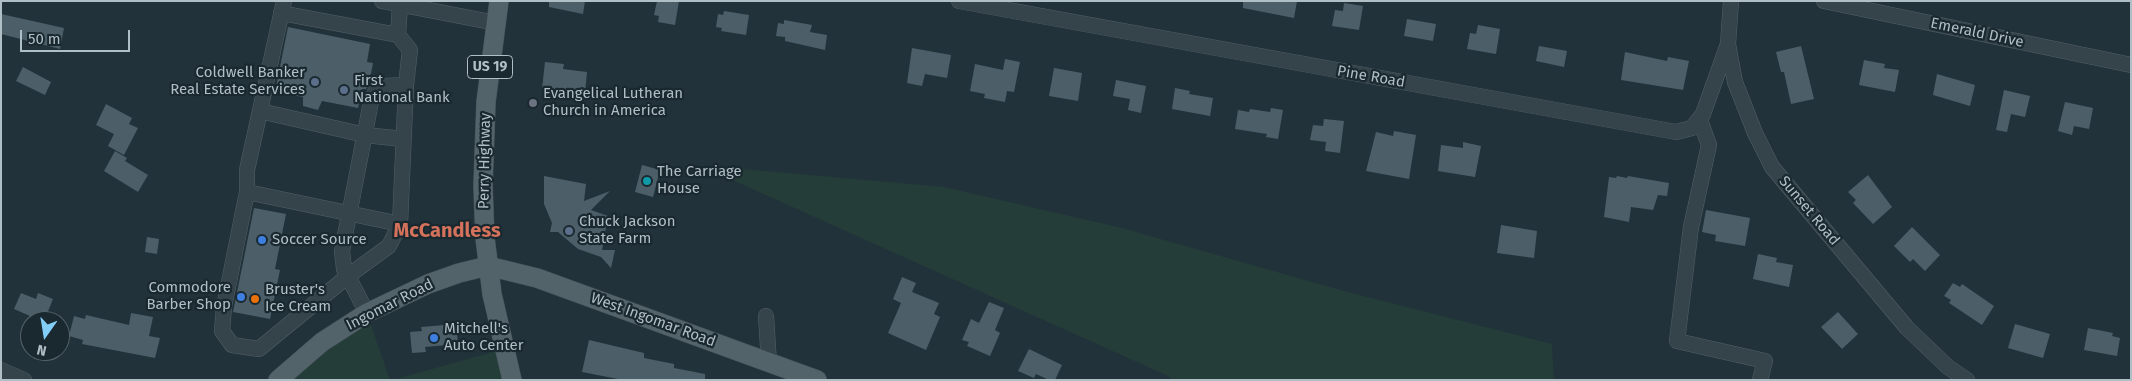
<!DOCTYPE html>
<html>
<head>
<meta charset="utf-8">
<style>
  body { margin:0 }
  #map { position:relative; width:2132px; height:381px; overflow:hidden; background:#21323a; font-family:"Fira Sans",sans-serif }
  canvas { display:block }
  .frame { position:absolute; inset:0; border:2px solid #b0bec6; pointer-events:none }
  .north { position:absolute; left:20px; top:311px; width:50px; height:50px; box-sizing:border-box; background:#1a282f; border:1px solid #56646b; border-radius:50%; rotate:193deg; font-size:14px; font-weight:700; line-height:20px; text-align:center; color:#b0bec6 }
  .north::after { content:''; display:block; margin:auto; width:18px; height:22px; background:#82cef9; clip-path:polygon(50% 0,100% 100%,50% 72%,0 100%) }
  .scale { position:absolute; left:20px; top:30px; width:110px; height:22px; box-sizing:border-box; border:2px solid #b0bec6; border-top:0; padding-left:6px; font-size:15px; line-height:18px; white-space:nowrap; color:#b0bec6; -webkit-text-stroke:4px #1a282f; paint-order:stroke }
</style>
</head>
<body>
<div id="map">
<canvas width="2132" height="381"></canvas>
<div class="frame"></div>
<div class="north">N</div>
<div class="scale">50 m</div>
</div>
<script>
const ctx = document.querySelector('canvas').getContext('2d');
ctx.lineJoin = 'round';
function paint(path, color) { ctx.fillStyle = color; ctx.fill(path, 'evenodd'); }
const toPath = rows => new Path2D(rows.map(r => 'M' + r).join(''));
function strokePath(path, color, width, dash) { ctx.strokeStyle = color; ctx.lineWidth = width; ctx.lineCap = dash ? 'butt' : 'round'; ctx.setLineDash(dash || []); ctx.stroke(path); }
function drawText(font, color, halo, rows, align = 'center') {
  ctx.font = font + ' "Fira Sans",sans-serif'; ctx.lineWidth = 4.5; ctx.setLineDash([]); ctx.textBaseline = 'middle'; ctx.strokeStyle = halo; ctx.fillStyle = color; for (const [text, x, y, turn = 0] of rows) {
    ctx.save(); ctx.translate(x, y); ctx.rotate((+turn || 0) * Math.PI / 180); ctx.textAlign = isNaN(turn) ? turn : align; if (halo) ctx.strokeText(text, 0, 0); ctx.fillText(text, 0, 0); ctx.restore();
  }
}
paint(toPath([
  [699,165,944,187,1122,228,1344,291,1552,344,1554,380,1172,380,1168,376],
  [367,313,390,380,278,380],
  [504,349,512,380,392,380]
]), '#243d39');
paint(toPath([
  [549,1,585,1,583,14,549,7],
  [657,1,679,1,675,25,658,22,659,16,654,15],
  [1243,1,1297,1,1294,18,1243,8],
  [1344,3,1363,6,1359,30,1332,26,1335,10,1343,11],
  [724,11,749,15,746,35,721,31,722,28,716,27,718,14,723,15],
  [1,14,64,28,60,49,1,34],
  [1407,19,1436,24,1433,41,1404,36],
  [784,20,812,25,810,32,827,35,825,50,785,41,785,37,776,36,778,23,784,24],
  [1478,25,1500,29,1496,54,1467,49,1470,33,1476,34],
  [288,27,370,44,367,62,373,63,369,85,366,89,362,89,358,108,322,101,318,110,303,106,303,97,275,92],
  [1539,46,1567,51,1564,67,1536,61],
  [1801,46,1814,99,1791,104,1784,72,1781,72,1776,52],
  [912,48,951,55,947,78,925,74,922,86,907,83],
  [1625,52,1667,61,1668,57,1689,61,1683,90,1621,80],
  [1005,59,1020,62,1014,92,1007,91,1005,102,984,98,985,94,970,91,975,64,1003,70],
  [1864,60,1885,64,1884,68,1899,70,1895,92,1859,85],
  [545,62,564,64,563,69,587,72,585,93,542,89],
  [23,67,51,82,45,95,16,81],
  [1054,68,1082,73,1078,101,1049,96],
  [1937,74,1975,85,1970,106,1933,95],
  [1116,80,1146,86,1141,113,1128,110,1130,99,1113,96],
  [1175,88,1190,91,1189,94,1213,98,1210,116,1172,109],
  [2004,90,2030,96,2025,117,2011,114,2007,132,1996,130],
  [2065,102,2093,108,2089,129,2074,126,2072,135,2058,131],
  [106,104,132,118,129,124,138,128,124,155,108,146,114,134,96,125],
  [1271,108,1283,110,1278,139,1266,137,1267,134,1235,129,1238,110,1249,112,1250,109,1270,112],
  [1324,119,1344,121,1340,153,1325,151,1326,142,1310,140,1313,125,1323,126],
  [1394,131,1416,135,1409,179,1366,171,1376,132,1393,136],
  [1463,142,1481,146,1475,177,1438,171,1441,145,1463,148],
  [115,151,127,158,125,161,148,175,138,192,104,171],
  [642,165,660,170,653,197,635,192],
  [1868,175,1892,207,1873,224,1853,203,1856,200,1848,192],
  [544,176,586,184,584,201,610,191,591,210,608,216,602,250,615,250,611,268,601,257,578,249,558,232,550,232,552,223,544,204],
  [1617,176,1627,178,1628,176,1669,183,1667,196,1658,195,1653,210,1631,207,1629,222,1604,217,1609,177,1616,178],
  [254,208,286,214,275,269,280,270,270,319,233,312],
  [1706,210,1750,218,1745,246,1715,241,1716,235,1702,232],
  [1501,225,1537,231,1534,258,1497,253],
  [1912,227,1940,255,1925,271,1913,259,1910,262,1894,246],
  [147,237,159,239,157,254,145,252],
  [1758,254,1777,258,1776,262,1793,265,1789,287,1753,279],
  [902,277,916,283,912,292,939,303,934,314,940,317,926,350,888,333,901,303,893,299],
  [1953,283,1960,287,1962,284,1994,306,1982,325,1949,303,1951,300,1944,296],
  [21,293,36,299,38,293,53,299,44,321,28,321,30,316,14,309],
  [989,302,1004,308,995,330,1000,333,990,356,967,346,969,342,962,340,971,319,979,323],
  [1838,312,1858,334,1842,349,1821,327],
  [131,313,153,317,149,336,160,338,155,358,82,344,83,340,69,336,74,316,85,319,86,315,129,325],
  [456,324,458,344,425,347,426,352,412,353,410,332,422,331,421,327],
  [2015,324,2050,334,2043,358,2008,348],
  [2088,328,2113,333,2112,336,2120,338,2117,356,2084,350],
  [589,340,644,353,644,358,674,364,674,368,705,374,705,380,623,380,582,372],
  [1029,349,1062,365,1055,380,1049,380,1036,374,1034,378,1018,371]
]), '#4c5f68');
const minor = toPath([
  [284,1,247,170,247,192,224,307,222,331,232,345,259,349,348,276,389,246,400,224,406,85,410,50,398,35,400,5],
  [382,1,496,23],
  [959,1,1676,132,1692,128,1703,114,1728,44],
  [1731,1,1728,44,1735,82,1755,133,1772,167,1907,328,1948,367,1967,380],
  [1824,1,2131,65],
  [281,13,398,35],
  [260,111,365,135,403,139],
  [1700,120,1709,145,1691,227,1677,341,1765,361,1760,380],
  [247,192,400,224],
  [367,313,344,269,342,251,371,102,376,90,383,86,406,85],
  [766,316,769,363],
  [1,370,24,380]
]);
const major = toPath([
  [499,1,486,102,483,186,485,238,492,294,512,380],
  [278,380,322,342,367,313,428,284,459,273,488,266,537,278,817,380]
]);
strokePath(minor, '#536168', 16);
strokePath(major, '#414f56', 20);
strokePath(minor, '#35434a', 15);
strokePath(major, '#53636a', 19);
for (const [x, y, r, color] of [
  [315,82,5,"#5c6f8a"],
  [344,90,5,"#5c6f8a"],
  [533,103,5,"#6b7280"],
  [647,181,5,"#0f9aa8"],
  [569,231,5,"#5c6f8a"],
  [262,240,5,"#3f7fe0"],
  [241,297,5,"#3f7fe0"],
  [255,299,5,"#e8710a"],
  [434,338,5,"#3f7fe0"]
]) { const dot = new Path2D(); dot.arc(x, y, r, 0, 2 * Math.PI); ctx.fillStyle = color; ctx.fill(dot); strokePath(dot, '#1a282f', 2); }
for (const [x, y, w] of [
  [490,67,45]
]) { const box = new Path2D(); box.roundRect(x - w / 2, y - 11.5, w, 23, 4); ctx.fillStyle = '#1a282f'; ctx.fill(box); strokePath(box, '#b0bec6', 1); }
drawText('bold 14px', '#b0bec6', null, [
  ["US 19",490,67]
]);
drawText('15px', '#b0bec6', '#1a282f', [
  ["Emerald Drive",1977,33,12],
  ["Pine Road",1371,77,10],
  ["Perry Highway",485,161,-89],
  ["Sunset Road",1809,211,50],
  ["Ingomar Road",390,305,-27],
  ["West Ingomar Road",653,320,20]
]);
drawText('15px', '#b0bec6', '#1a282f', [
  ["Coldwell Banker",305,73,"right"],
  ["Real Estate Services",305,90,"right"],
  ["First",354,81],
  ["National Bank",354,98],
  ["Evangelical Lutheran",543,94],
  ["Church in America",543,111],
  ["The Carriage",657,172],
  ["House",657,189],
  ["Chuck Jackson",579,222],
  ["State Farm",579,239],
  ["Soccer Source",272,240],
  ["Commodore",231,288,"right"],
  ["Barber Shop",231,305,"right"],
  ["Bruster's",265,290],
  ["Ice Cream",265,307],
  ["Mitchell's",444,329],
  ["Auto Center",444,346]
], 'left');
drawText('bold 20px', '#d5725c', '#1a282f', [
  ["McCandless",447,231]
]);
</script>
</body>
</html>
